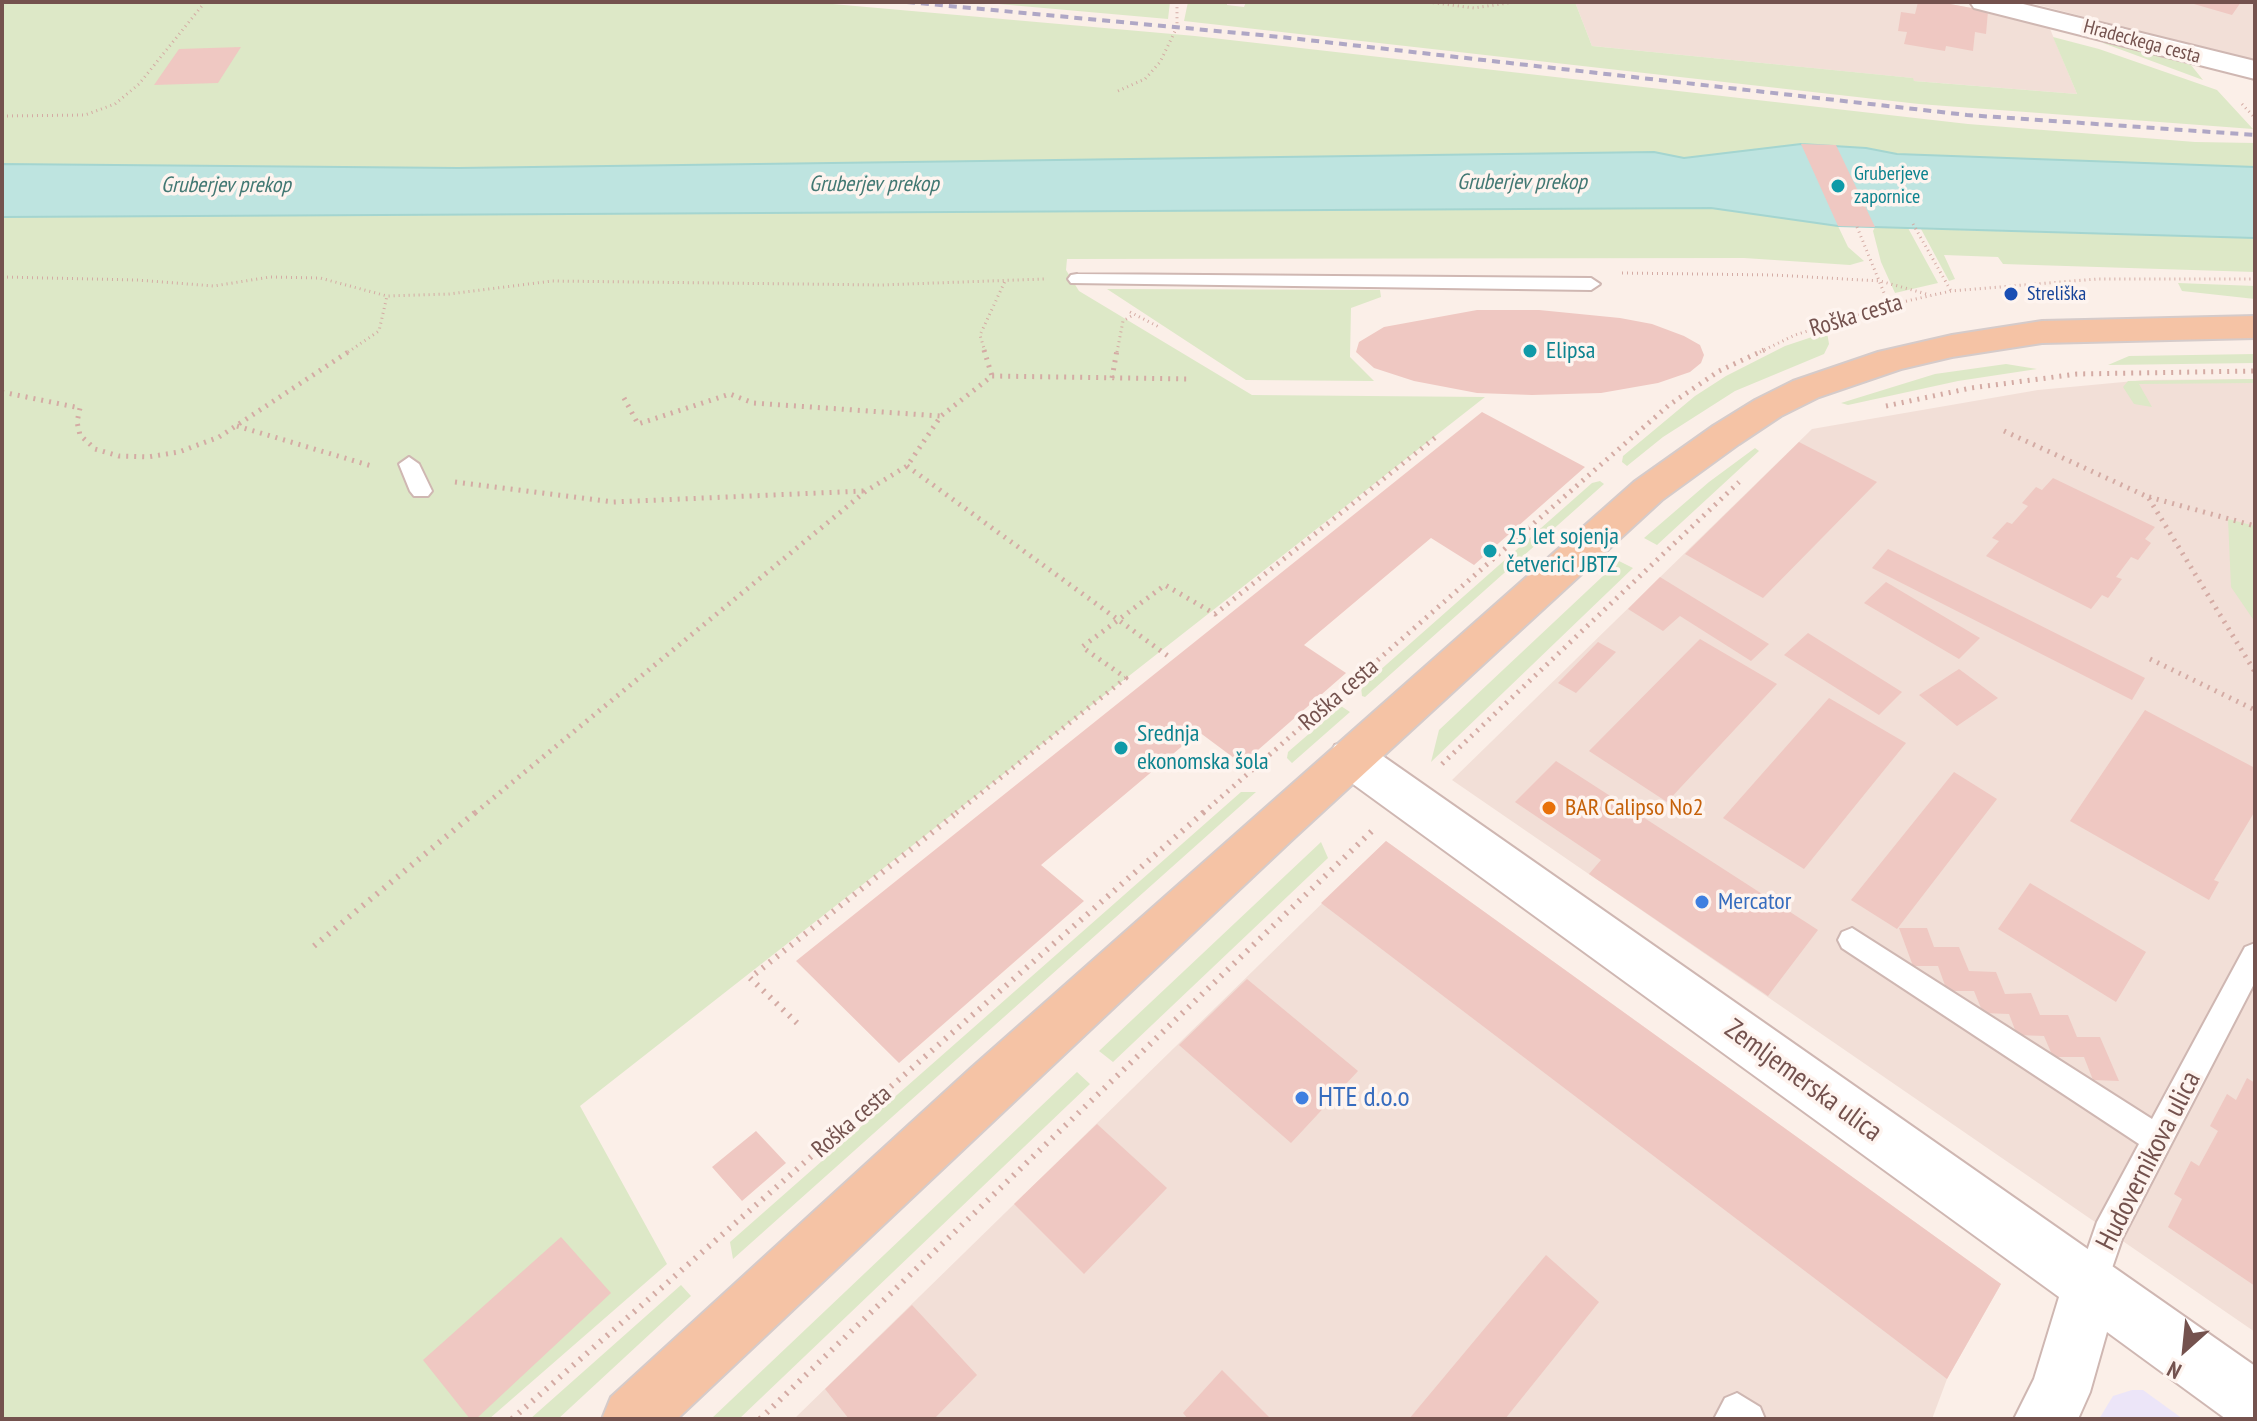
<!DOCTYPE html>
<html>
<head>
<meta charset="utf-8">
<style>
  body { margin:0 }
  #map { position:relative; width:2257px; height:1421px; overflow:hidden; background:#fbefe8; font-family:"PT Sans Narrow",sans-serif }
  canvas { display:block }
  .frame { position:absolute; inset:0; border:4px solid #74524e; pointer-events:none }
  .north { position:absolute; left:2145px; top:1309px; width:80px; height:80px; -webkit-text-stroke:6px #fef4ef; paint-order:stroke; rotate:207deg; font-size:22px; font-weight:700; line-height:32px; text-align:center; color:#74524e }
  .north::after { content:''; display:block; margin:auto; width:28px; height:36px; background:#74524e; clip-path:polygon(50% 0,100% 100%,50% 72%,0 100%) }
</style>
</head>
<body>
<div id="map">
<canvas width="2257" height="1421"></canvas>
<div class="frame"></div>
<div class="north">N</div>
</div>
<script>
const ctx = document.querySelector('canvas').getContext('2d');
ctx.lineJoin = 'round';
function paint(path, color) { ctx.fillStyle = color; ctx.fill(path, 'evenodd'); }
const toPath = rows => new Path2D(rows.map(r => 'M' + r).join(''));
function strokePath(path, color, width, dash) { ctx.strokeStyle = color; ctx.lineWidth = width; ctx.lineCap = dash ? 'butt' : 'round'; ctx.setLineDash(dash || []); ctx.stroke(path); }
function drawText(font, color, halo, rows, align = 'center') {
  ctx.font = font + ' "PT Sans Narrow",sans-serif'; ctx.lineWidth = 7; ctx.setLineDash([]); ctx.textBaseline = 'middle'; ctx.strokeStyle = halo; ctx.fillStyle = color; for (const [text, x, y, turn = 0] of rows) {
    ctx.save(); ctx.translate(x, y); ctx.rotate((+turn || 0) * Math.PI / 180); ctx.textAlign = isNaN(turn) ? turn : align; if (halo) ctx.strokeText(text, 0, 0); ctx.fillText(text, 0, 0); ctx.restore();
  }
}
paint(toPath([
  [1575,2,1939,2,1988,11,2048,24,2077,94,1914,81,1912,78,1592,46],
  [2027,2,2255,2,2255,60,2238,57],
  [2255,379,2255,1332,1452,780,1812,429,2038,390,2145,380],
  [1386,841,2001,1284,1947,1379,1932,1419,794,1419]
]), '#f2dfd7');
paint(toPath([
  [2132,1390,2143,1390,2183,1419,2099,1419,2113,1396]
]), '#ece5f8');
paint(toPath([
  [2,2,810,2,1195,36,1968,124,2195,142,2255,143,2255,167,1897,154,1866,148,1801,144,1684,158,1654,152,458,168,2,164],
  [976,2,1170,2,1168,19],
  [1188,2,1227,2,1227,5,1244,7,1246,2,1575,2,1592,46,1913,78,1914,81,2077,94,2053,37,2099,49,2217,90,2253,129,1919,104,1184,21],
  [2105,41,2191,65,2203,80,2103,43],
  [1711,208,1838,226,1848,247,1864,261,1850,265,1744,258,1067,259,1066,270,1079,291,1252,395,1485,397,580,1106,667,1264,489,1419,2,1419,2,217],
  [1875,227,1908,228,1938,283,1895,293,1881,262,1873,231],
  [1921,229,2255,238,2255,272,2003,264,1998,257,1944,255,1955,279,1949,281],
  [2178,283,2255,286,2255,299,2182,291],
  [1107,289,1380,290,1381,297,1351,308,1350,357,1374,381,1246,380],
  [1827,332,1829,344,1824,354,1735,391,1663,437,1627,466,1622,462,1623,456,1695,396,1726,376,1785,346],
  [2255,354,2255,363,2108,365,2129,356],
  [2006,364,2037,369,1958,381,1848,405,1841,403,1935,374],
  [2255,379,2255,383,2139,384,2152,407,2134,404,2123,387,2128,381],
  [1755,448,1759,451,1657,545,1644,538,1709,482],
  [1600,481,1604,484,1365,697,1362,696,1361,687,1592,483],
  [2228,519,2255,526,2255,622,2231,587],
  [1619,561,1633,568,1431,762,1439,730],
  [1341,706,1350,712,1292,763,1287,758,1288,752],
  [1241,792,1256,792,733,1259,730,1242],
  [1321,842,1328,858,1113,1062,1099,1051],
  [1077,1072,1090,1084,739,1419,711,1419],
  [681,1285,691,1296,558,1419,530,1419]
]), '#dde8c7');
const water = toPath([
  [1801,144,1866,148,1897,154,2255,167,2255,238,1838,226,1711,208,2,217,2,164,458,168,1654,152,1684,158,1801,144]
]);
paint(water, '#bee4e0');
strokePath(water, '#a4d5d0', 2);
paint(toPath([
  [1918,2,1939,2,1988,11,1986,34,1975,32,1973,51,1946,46,1945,51,1904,44,1907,32,1898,31,1901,12,1915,14],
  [2187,2,2241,2,2232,15],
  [241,47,218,83,154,85,179,49],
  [1801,144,1836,145,1875,227,1838,226],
  [1477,310,1539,310,1620,318,1652,324,1684,336,1700,345,1704,355,1701,363,1690,372,1658,383,1601,393,1532,395,1477,393,1414,381,1374,368,1356,352,1359,342,1384,327],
  [1482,412,1585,467,1474,565,1431,538,1304,645,1346,673,1242,764,1199,732,1041,865,1084,901,899,1063,796,961],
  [1799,442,1877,482,1763,598,1685,554],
  [2053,478,2155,527,2145,539,2151,543,2138,560,2131,557,2116,577,2122,579,2108,598,2102,595,2091,609,1986,556,1999,541,1992,538,2007,522,2012,524,2028,506,2022,503,2036,487,2042,490],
  [1888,549,2145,678,2132,700,1872,568],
  [1660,577,1769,644,1751,661,1680,616,1663,631,1628,609],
  [1886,582,1980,638,1959,659,1864,603],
  [1808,633,1902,692,1879,715,1784,655],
  [1700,639,1777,684,1667,802,1589,751],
  [1598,642,1616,652,1576,693,1558,683],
  [1959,669,1998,698,1957,726,1919,695],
  [1829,698,1906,743,1804,869,1723,818],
  [2145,710,2255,768,2255,811,2214,880,2219,882,2209,900,2070,821],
  [1556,761,1818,930,1768,996,1589,874,1601,860,1515,802],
  [1954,772,1997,799,1897,929,1851,900],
  [1386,841,2001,1284,1947,1379,1321,903],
  [2030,883,2146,952,2116,1002,1998,929],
  [1899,928,1927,928,1934,947,1959,947,1969,971,1996,972,2005,994,2031,993,2040,1015,2068,1015,2077,1037,2100,1037,2119,1081,2093,1080,2084,1057,2053,1057,2044,1036,2017,1035,2009,1014,1983,1013,1974,991,1947,991,1938,966,1913,966],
  [1247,979,1358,1071,1291,1143,1179,1045],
  [2247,1078,2255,1083,2255,1286,2168,1227,2182,1199,2174,1194,2191,1161,2199,1166,2218,1131,2210,1126,2227,1094,2236,1100],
  [1097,1124,1167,1188,1084,1274,1014,1204],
  [756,1131,786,1163,742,1201,712,1167],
  [561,1237,611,1293,476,1419,470,1419,423,1360],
  [1546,1255,1599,1302,1505,1419,1409,1419],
  [912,1305,977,1375,934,1419,849,1419,825,1389],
  [1222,1370,1271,1419,1188,1419,1183,1413]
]), '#efc8c2');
const service = toPath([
  [1077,274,1591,278,1600,284,1591,290,1071,283,1068,279,1071,275,1077,274],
  [409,457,419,464,432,491,428,496,414,496,410,491,399,464,409,457],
  [1852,928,2152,1119,2245,947,2255,943,2255,982,2122,1239,2102,1297,2091,1302,2080,1297,2075,1286,2097,1222,2139,1144,1842,948,1838,940,1842,932,1852,928],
  [1737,1393,1760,1407,1765,1419,1714,1419,1725,1398,1737,1393]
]);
const minor = toPath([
  [1351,740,1367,745,2255,1366,2255,1419,2226,1419,2107,1332,2090,1392,2078,1419,2014,1419,2034,1379,2059,1297,1335,771,1328,758,1335,745,1351,740]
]);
const tertiary = toPath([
  [1970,2,2015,2,2255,61,2255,79,1974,8,1970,2]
]);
const primary = toPath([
  [2255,316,2255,338,2042,343,1952,357,1901,369,1819,397,1781,416,1739,444,1662,500,1294,838,677,1419,602,1419,611,1397,970,1069,1634,482,1713,426,1755,400,1793,381,1878,352,1952,335,2042,321,2255,316]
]);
strokePath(service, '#cfb7b2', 4);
strokePath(minor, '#cfb7b2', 4);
strokePath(tertiary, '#cfb7b2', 4);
strokePath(primary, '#d5cbca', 4);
strokePath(toPath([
  [1428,2,1474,8,1515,2],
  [1118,91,1145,79,1160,62,1177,27,1177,2],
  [2242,104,2255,118],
  [2,116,85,115,115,104,139,84,205,2],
  [1913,224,1951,291],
  [1857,227,1889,305],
  [1622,273,1774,275,1880,281,1930,295],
  [2,277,137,280,214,286,270,277,320,278,387,296,449,294,552,281,881,285,1044,279],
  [1130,312,1159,327],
  [348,352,379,331,387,296],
  [985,352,980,335,1006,279],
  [1117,352,1123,321,1133,315],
  [1760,352,1795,335,1889,305,1951,291,2097,279,2255,279]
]), '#d4aba4', 3, [1, 4]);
strokePath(toPath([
  [984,350,992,376],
  [1112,378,1117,350],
  [2,392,80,408,77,422,80,435,95,449,119,456,148,457,179,452,219,437,351,350],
  [624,398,638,424,730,394,753,403,940,416],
  [1886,406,1971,388,2077,374,2255,371],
  [237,426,375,467],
  [2004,431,2148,497,2255,672],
  [907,466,1172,659],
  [455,482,613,502,864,491],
  [2149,497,2255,526],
  [2150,659,2255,710],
  [1442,764,1739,482],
  [475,813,866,491,907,466,941,416,992,376,1191,379],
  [956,813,1126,678,1082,647,1165,585,1215,614,1436,437],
  [1203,813,1669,405,1719,371,1764,350]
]), '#d4aba4', 5, [2, 6]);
strokePath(toPath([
  [314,946,477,811],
  [797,1023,750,978,959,811],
  [512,1419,1205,811],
  [760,1419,1374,829]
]), '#d4aba4', 6, [2, 7]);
paint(service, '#fff');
paint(minor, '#fff');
paint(tertiary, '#fff');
paint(primary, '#f5c3a5');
strokePath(toPath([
  [907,2,1281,37,1967,115,2255,135]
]), '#afa7c5', 4, [8, 6]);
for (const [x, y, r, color] of [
  [1838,186,8,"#0f9aa8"],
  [2011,294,8,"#1a4fb4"],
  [1530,351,8,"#0f9aa8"],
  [1490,551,8,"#0f9aa8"],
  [1121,748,8,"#0f9aa8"],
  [1549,808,8,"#e8710a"],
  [1702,902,8,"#3f7fe0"],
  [1302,1098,8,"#3f7fe0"]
]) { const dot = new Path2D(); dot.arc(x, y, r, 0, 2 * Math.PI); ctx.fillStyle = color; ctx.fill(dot); strokePath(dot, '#fef4ef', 3); }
drawText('20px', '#74524e', '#fef4ef', [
  ["Hradeckega cesta",2142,42,15]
]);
drawText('20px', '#0d838f', '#fef4ef', [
  ["Gruberjeve",1854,174],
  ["zapornice",1854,197]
], 'left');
drawText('20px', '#164399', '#fef4ef', [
  ["Streliška",2027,294]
], 'left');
drawText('italic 22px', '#427873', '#fef4ef', [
  ["Gruberjev prekop",1522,183],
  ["Gruberjev prekop",874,185],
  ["Gruberjev prekop",226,186]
]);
drawText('24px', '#74524e', '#fef4ef', [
  ["Roška cesta",1856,316,-17],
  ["Roška cesta",1339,695,-41],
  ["Roška cesta",852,1122,-41]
]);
drawText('24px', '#0d838f', '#fef4ef', [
  ["Elipsa",1546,351],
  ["25 let sojenja",1506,537],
  ["četverici JBTZ",1506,565],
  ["Srednja",1137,734],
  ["ekonomska šola",1137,762]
], 'left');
drawText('24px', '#c56008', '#fef4ef', [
  ["BAR Calipso No2",1565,808]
], 'left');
drawText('24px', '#366cbe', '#fef4ef', [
  ["Mercator",1718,902]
], 'left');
drawText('28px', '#74524e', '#fef4ef', [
  ["Zemljemerska ulica",1803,1081,36],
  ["Hudovernikova ulica",2149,1161,-63]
]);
drawText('28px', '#366cbe', '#fef4ef', [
  ["HTE d.o.o",1318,1098]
], 'left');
</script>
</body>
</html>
